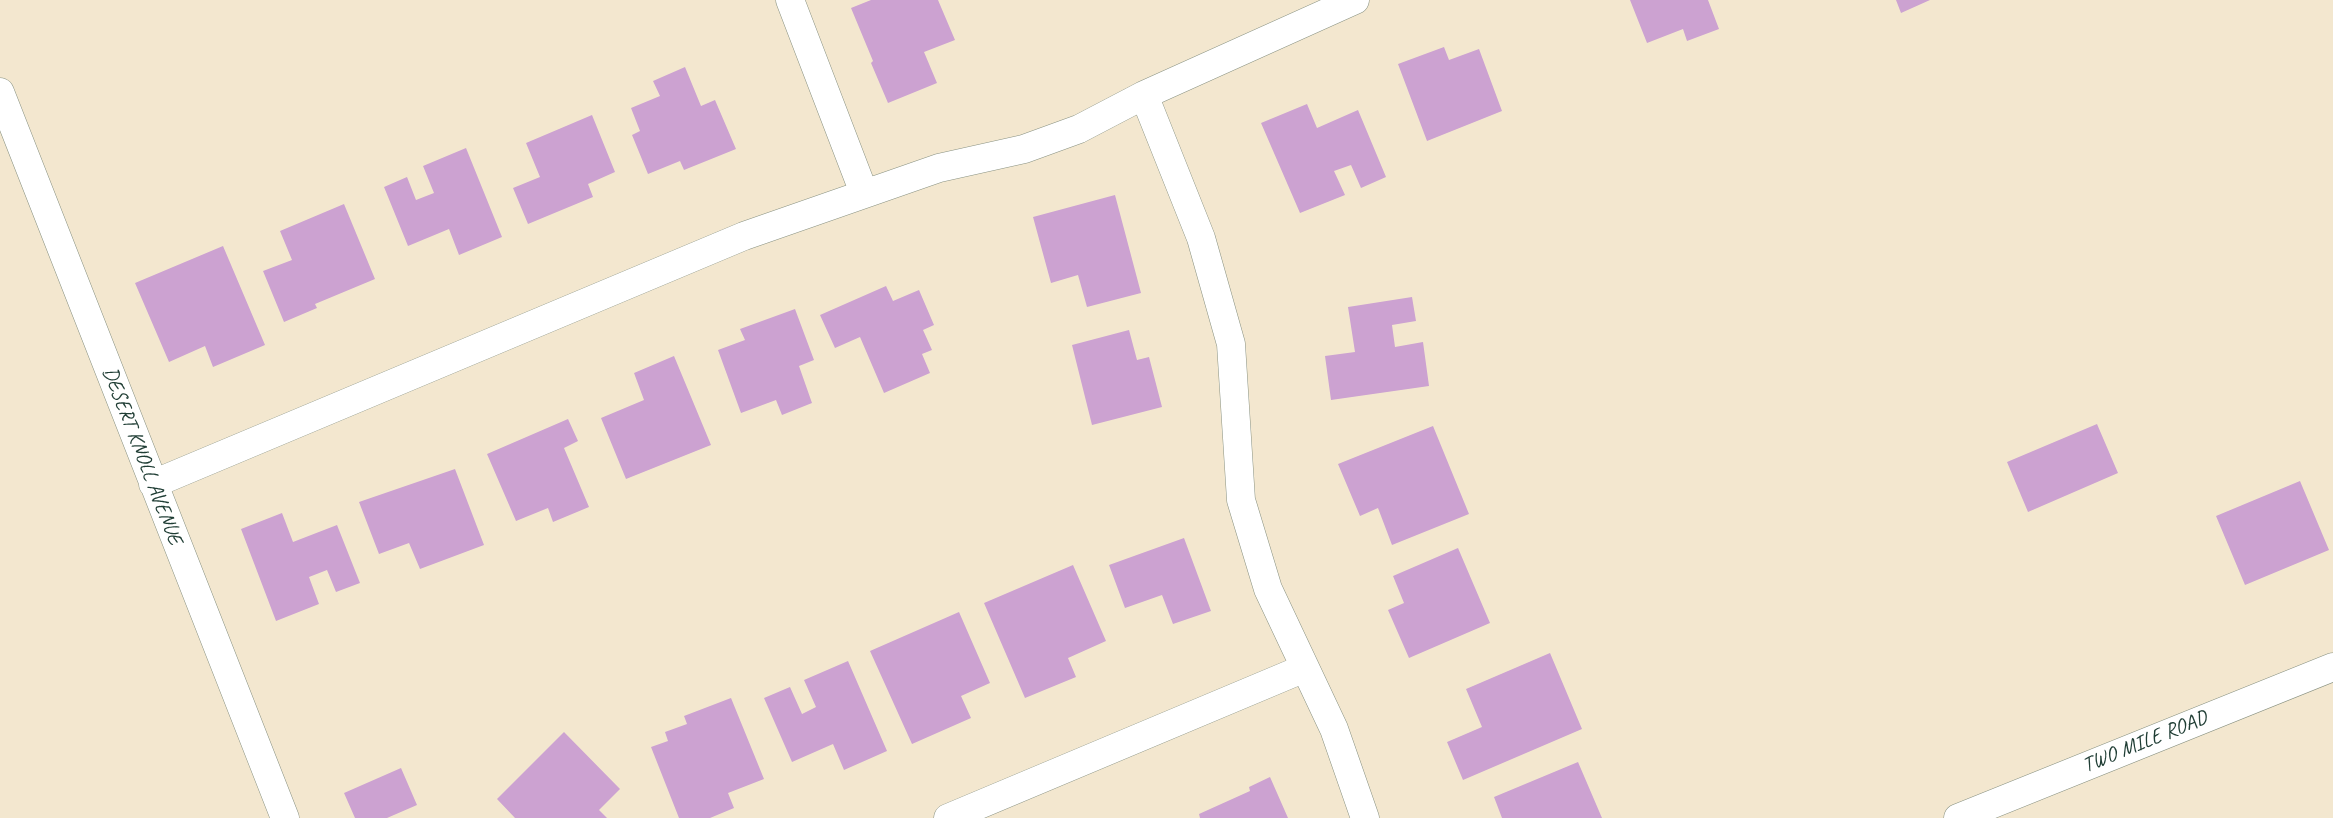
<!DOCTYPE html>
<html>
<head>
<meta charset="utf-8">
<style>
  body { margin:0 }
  canvas { display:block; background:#f3e7cf }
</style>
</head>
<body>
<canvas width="2333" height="818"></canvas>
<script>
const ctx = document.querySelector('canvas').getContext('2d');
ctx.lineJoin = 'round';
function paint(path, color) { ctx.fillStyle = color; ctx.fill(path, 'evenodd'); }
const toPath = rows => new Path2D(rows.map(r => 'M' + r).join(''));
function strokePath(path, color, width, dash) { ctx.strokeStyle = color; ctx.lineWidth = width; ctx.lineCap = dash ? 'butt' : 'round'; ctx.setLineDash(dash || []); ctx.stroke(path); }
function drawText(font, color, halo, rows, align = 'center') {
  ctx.font = font + ' Caveat,sans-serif'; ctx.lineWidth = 4; ctx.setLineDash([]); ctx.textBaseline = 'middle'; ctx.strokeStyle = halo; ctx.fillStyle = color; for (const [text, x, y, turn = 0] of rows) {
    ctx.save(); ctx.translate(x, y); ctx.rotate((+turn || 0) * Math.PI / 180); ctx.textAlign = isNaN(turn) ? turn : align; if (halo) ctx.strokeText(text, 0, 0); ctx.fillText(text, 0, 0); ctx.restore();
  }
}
paint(toPath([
  [871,0,938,0,955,40,924,52,937,83,888,103,871,63,873,61,851,8],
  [1630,0,1708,0,1719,29,1687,41,1683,29,1647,43],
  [1896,0,1930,0,1901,13],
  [1444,47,1449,60,1479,49,1502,111,1427,141,1398,64],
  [685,67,701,106,715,100,736,149,684,170,680,161,648,174,632,135,640,131,631,108,660,96,653,81],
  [1307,104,1317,128,1358,110,1386,177,1361,188,1351,165,1334,171,1345,195,1300,213,1261,123],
  [592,115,615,172,588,184,593,197,528,224,513,188,540,177,526,143],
  [466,148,502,237,459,255,449,229,408,246,384,187,407,177,416,200,434,193,423,166],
  [1115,195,1141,293,1087,307,1078,275,1051,283,1033,217],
  [344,204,375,279,315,304,317,308,284,322,263,271,292,260,280,231],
  [223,246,265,345,213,367,205,346,169,362,135,283],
  [886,286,893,301,919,290,934,325,923,330,932,350,922,354,930,373,884,393,860,337,835,348,820,315],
  [1412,297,1416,321,1392,325,1395,347,1423,342,1429,386,1331,400,1325,356,1355,352,1348,307],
  [795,309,814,360,799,366,812,403,782,415,776,400,741,413,718,350,745,340,740,329],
  [1129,330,1137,360,1149,357,1162,407,1092,425,1072,345],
  [674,356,711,445,626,479,601,418,644,400,634,373],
  [568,419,578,441,564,448,589,507,553,522,548,508,516,521,487,454],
  [2097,424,2118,473,2028,512,2007,462],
  [1433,426,1469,514,1392,545,1378,508,1360,516,1338,464],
  [455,469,484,545,420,569,409,543,379,554,359,502],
  [2300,481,2329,550,2245,585,2216,516],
  [282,513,293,542,337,525,360,583,336,592,327,570,309,577,319,604,276,621,241,529],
  [1184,538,1211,611,1173,624,1162,595,1125,608,1109,565],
  [1458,548,1490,623,1409,658,1388,610,1404,603,1393,576],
  [1073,565,1106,641,1068,658,1076,677,1025,698,984,603],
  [959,612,990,683,961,696,971,718,912,744,870,651],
  [1550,653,1582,729,1463,780,1447,742,1482,727,1466,689],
  [848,661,887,751,844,770,833,744,792,762,764,698,790,687,802,714,816,707,804,680],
  [731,698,764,779,728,793,734,808,710,818,679,818,651,747,668,741,665,732,687,724,684,716],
  [564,732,620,789,599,810,607,818,515,818,497,799],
  [1578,762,1602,818,1502,818,1494,797],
  [401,768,417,805,387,818,355,818,344,793],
  [1270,777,1288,818,1200,818,1199,814,1250,791,1249,787]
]), '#cca2d1');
const minor = toPath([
  [790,0,864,193],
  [0,92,285,818],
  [1144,95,1201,238,1231,344,1241,500,1268,589,1334,729,1365,818],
  [153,484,744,236,939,168,1024,149,1079,129,1144,95,1355,0],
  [948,818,1305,668]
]);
const tertiary = toPath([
  [1958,818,2333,667]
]);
strokePath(minor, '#899282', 29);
strokePath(tertiary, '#899282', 29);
strokePath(minor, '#fff', 28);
strokePath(tertiary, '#fff', 28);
drawText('21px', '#1f3d34', '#fff', [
  ["DESERT KNOLL AVENUE",142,456,69],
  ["TWO MILE ROAD",2145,742,-22]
]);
</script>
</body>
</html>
